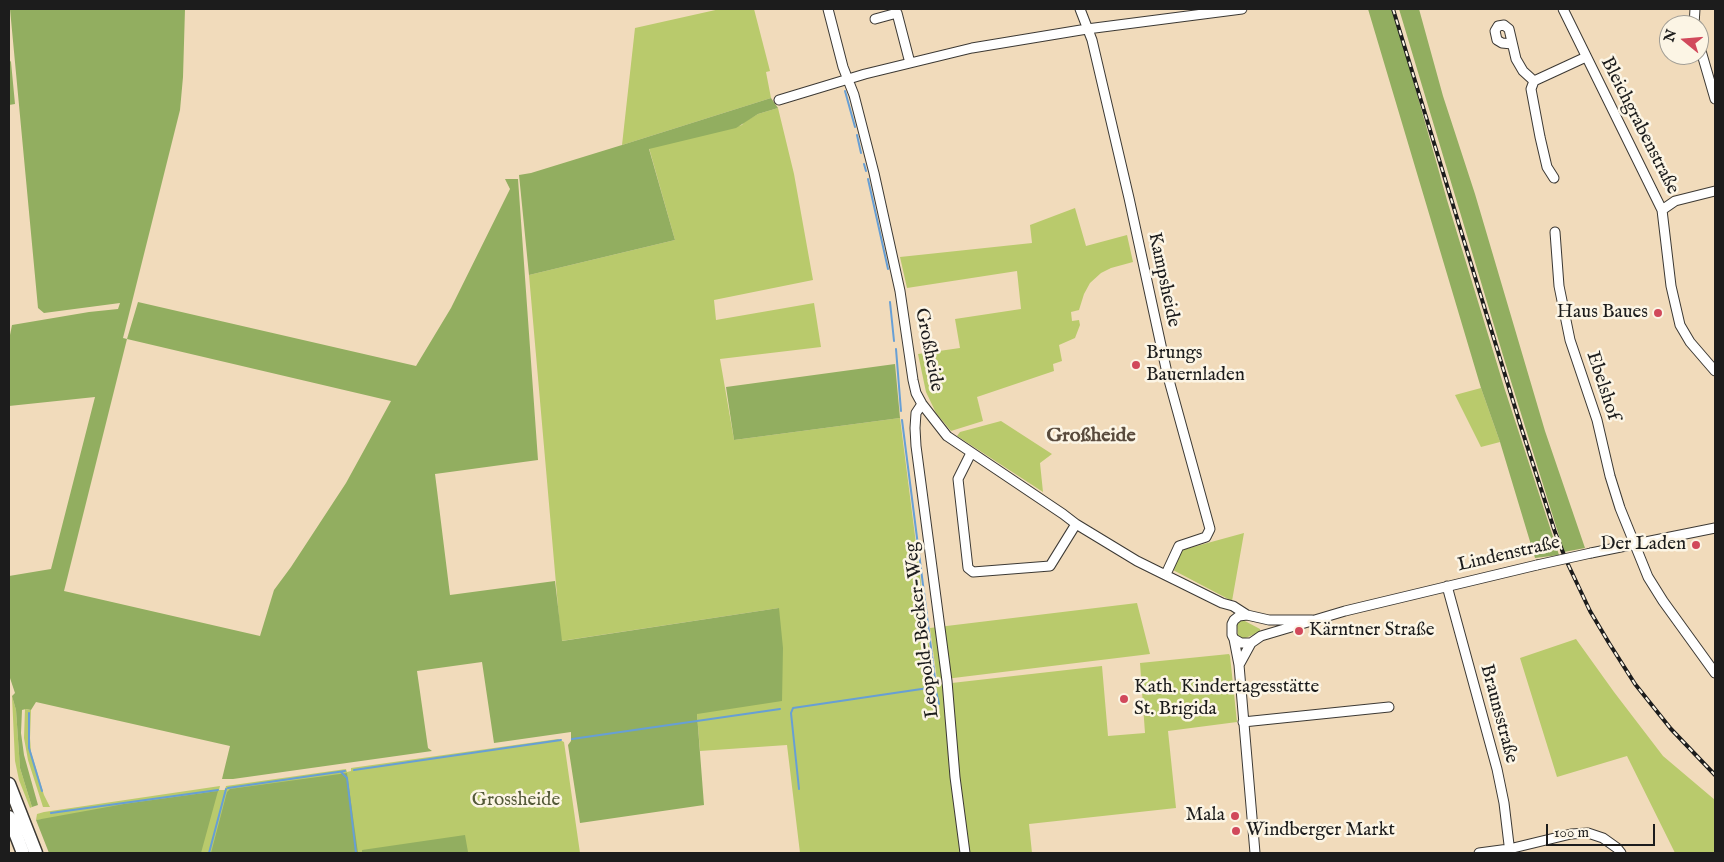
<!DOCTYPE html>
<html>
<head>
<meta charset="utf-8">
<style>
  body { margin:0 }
  #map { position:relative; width:1724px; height:862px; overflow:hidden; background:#f1dbbb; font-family:"IM FELL English",serif }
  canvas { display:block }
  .frame { position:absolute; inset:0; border:10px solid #1c1c1c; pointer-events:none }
  .north { position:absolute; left:1659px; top:15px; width:50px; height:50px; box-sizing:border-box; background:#fcf5e5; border:1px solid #a29e95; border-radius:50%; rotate:287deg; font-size:14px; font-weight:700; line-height:20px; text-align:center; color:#1c1c1c }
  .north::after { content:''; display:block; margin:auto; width:18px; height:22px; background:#d1495b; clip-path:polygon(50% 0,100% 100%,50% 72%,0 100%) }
  .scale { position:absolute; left:1546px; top:824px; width:109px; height:22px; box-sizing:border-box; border:2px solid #1c1c1c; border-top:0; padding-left:6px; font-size:15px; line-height:18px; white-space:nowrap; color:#1c1c1c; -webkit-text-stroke:4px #fcf5e5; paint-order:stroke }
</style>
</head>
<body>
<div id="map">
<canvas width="1724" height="862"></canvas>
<div class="frame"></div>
<div class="north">N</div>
<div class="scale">100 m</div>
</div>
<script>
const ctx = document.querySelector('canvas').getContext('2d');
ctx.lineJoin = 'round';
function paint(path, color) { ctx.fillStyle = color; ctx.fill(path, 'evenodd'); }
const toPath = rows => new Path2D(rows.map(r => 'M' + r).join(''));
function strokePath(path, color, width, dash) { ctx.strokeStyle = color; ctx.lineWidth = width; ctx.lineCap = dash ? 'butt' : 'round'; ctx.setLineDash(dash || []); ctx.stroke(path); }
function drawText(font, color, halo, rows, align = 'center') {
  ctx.font = font + ' "IM FELL English",serif'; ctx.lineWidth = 5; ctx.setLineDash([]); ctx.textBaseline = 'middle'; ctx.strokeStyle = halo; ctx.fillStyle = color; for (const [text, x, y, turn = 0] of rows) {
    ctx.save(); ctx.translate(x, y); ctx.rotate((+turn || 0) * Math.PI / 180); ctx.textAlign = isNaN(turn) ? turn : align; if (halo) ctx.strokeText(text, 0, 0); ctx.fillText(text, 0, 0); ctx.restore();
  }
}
paint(toPath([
  [720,9,754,9,770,71,766,72,771,98,622,145,635,28],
  [778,108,794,174,813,280,714,300,716,320,814,303,821,347,720,359,734,440,900,418,934,685,1102,666,1108,736,1145,733,1140,663,1229,654,1230,656,1237,722,1168,731,1176,808,1029,824,1032,853,800,853,787,745,700,751,697,714,779,608,561,641,529,275,675,240,649,148,742,125,744,122,758,114],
  [1075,208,1086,246,1127,235,1133,262,1111,268,1101,273,1090,283,1084,294,1079,310,1071,312,1072,321,1079,320,1080,325,1075,338,1059,345,1062,361,1053,364,1054,371,977,397,983,421,951,431,936,413,926,392,918,354,960,348,955,319,1021,309,1017,271,907,288,900,257,1032,243,1030,225],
  [1481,388,1500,442,1481,447,1455,395],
  [1001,421,1052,454,1040,463,1043,492,957,436,960,432],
  [1244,533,1232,601,1173,570,1182,550],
  [1137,603,1150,654,937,680,930,628],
  [1243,620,1260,629,1260,632,1243,639,1238,637,1237,625,1240,621],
  [1576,639,1614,692,1663,756,1715,800,1715,853,1675,853,1627,756,1557,777,1520,658],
  [12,696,16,710,20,768,32,807,30,808,19,780,15,761],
  [25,709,31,710,30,738,31,752,44,795,50,807,43,807,28,760,24,738],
  [558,739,564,742,580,853,58,853,45,819,36,820,37,814,44,812,220,786,219,790,225,790,226,786,346,769,347,772,351,771,351,768]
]), '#b9ca6c');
paint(toPath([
  [10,9,185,9,183,77,180,110,123,338,127,339,138,302,416,366,451,308,510,189,505,179,518,179,538,460,435,474,450,595,555,581,562,641,779,608,783,648,782,701,697,714,704,805,580,823,568,745,571,741,571,732,494,743,482,662,417,671,428,748,432,751,233,779,222,779,230,746,36,702,31,710,26,709,22,710,21,733,24,755,38,805,32,807,20,768,16,710,12,696,15,693,9,675,9,576,51,569,95,397,9,406,9,340,12,325,89,312,118,309,120,303,44,313,38,308],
  [127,339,391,401,346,483,291,567,274,590,260,636,64,591],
  [1368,9,1393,9,1447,200,1505,390,1559,555,1535,558,1500,442,1481,388],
  [1399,9,1419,9,1443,96,1475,194,1545,431,1585,548,1564,552,1505,362],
  [9,59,11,62,15,104,9,105],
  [771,98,778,108,758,114,736,128,649,149,675,240,529,275,519,175,531,173,622,145],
  [895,364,900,418,734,440,726,387],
  [347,773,358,853,211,853,227,792,230,789],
  [218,791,201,853,49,853,36,820,124,804],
  [465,835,468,852,457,853,362,853,362,850]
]), '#92ae60');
strokePath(toPath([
  [845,91,855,127],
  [857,135,861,153],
  [864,164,866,171],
  [868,179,888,269],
  [890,302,894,341],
  [896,349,901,411],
  [902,420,935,679],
  [29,713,29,748,42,791],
  [572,739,780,709],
  [354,770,561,740],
  [341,772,347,778,356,853],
  [228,788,345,771],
  [799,789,791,713,793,708,935,687,939,704],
  [51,813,218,790],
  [209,853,226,789]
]), '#679fd5', 2);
const minor = toPath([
  [828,9,843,67,854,95,874,173,900,291,913,380,916,393,922,404,947,436,1063,514,1076,524,1137,561,1222,603,1233,606,1247,615],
  [1080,9,1092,40,1129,198,1167,373,1210,529,1206,537,1179,546,1166,574],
  [1563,9,1662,210],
  [875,19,897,13,910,63],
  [1694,25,1695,9],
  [1512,44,1502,43,1497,40,1495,31,1498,26,1504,25,1509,29,1516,59,1523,71,1534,81,1531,89,1540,137,1547,167,1554,178],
  [1699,44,1715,99],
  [1534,81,1586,57],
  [779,100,865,74,972,48,1087,29,1242,9],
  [1715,191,1675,201,1662,210,1671,286,1680,325,1690,342,1715,371],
  [1555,232,1559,286,1570,340,1597,420,1610,476,1620,508,1648,577,1663,601,1715,673],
  [922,404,916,413,915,428,916,446,947,681,955,777,965,853],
  [971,453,958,479,968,568,973,572,1050,566,1076,524],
  [1591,553,1715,528],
  [1447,586,1497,769,1504,803,1510,853],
  [1234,639,1241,643,1251,643,1261,636,1345,611,1537,565],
  [1239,665,1251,643],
  [1243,722,1389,707],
  [1255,853,1239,665,1234,639,1232,635,1232,624,1234,620,1239,616,1247,615,1269,620,1312,620],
  [1479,853,1509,849,1571,834,1588,833,1603,838,1617,848,1621,853]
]);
const highway = toPath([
  [9,784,36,853],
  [9,817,23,853]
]);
strokePath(minor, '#3c3934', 11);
strokePath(highway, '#3c3934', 15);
strokePath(minor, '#fff', 9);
strokePath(highway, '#fff', 12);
const rail = toPath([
  [1393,9,1521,427,1555,532,1566,560,1590,611,1609,643,1635,684,1671,729,1715,775]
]);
strokePath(rail, '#1c1c1c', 4);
strokePath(rail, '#fcf5e5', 2, [5.5]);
const minorBridge = toPath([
  [1537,565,1591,553]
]);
strokePath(minorBridge, '#3c3934', 11, []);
strokePath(minorBridge, '#fff', 9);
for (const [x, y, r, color] of [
  [1658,313,5,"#d1495b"],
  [1136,365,5,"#d1495b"],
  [1696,545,5,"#d1495b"],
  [1299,631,5,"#d1495b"],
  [1124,699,5,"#d1495b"],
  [1235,816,5,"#d1495b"],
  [1236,831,5,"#d1495b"]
]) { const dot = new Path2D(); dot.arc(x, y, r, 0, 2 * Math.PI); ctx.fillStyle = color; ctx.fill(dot); strokePath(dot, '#fcf5e5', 2); }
drawText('19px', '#1c1c1c', '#fcf5e5', [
  ["Bleichgrabenstraße",1639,126,63],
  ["Kampsheide",1163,280,78],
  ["Großheide",928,350,79],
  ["Ebelshof",1602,386,72],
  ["Lindenstraße",1509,555,-13],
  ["Leopold-Becker-Weg",923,630,-97],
  ["Braunsstraße",1498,714,75]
]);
drawText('19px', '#1c1c1c', '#fcf5e5', [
  ["Haus Baues",1648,313,"right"],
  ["Brungs",1146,354],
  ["Bauernladen",1146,376],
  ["Der Laden",1686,545,"right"],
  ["Kärntner Straße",1309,631],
  ["Kath. Kindertagesstätte",1134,688],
  ["St. Brigida",1134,710],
  ["Mala",1225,816,"right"],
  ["Windberger Markt",1246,831]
], 'left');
drawText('19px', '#535938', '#fcf5e5', [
  ["Grossheide",516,801]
]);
drawText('bold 20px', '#594b3d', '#fcf5e5', [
  ["Großheide",1091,437]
]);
</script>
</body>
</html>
